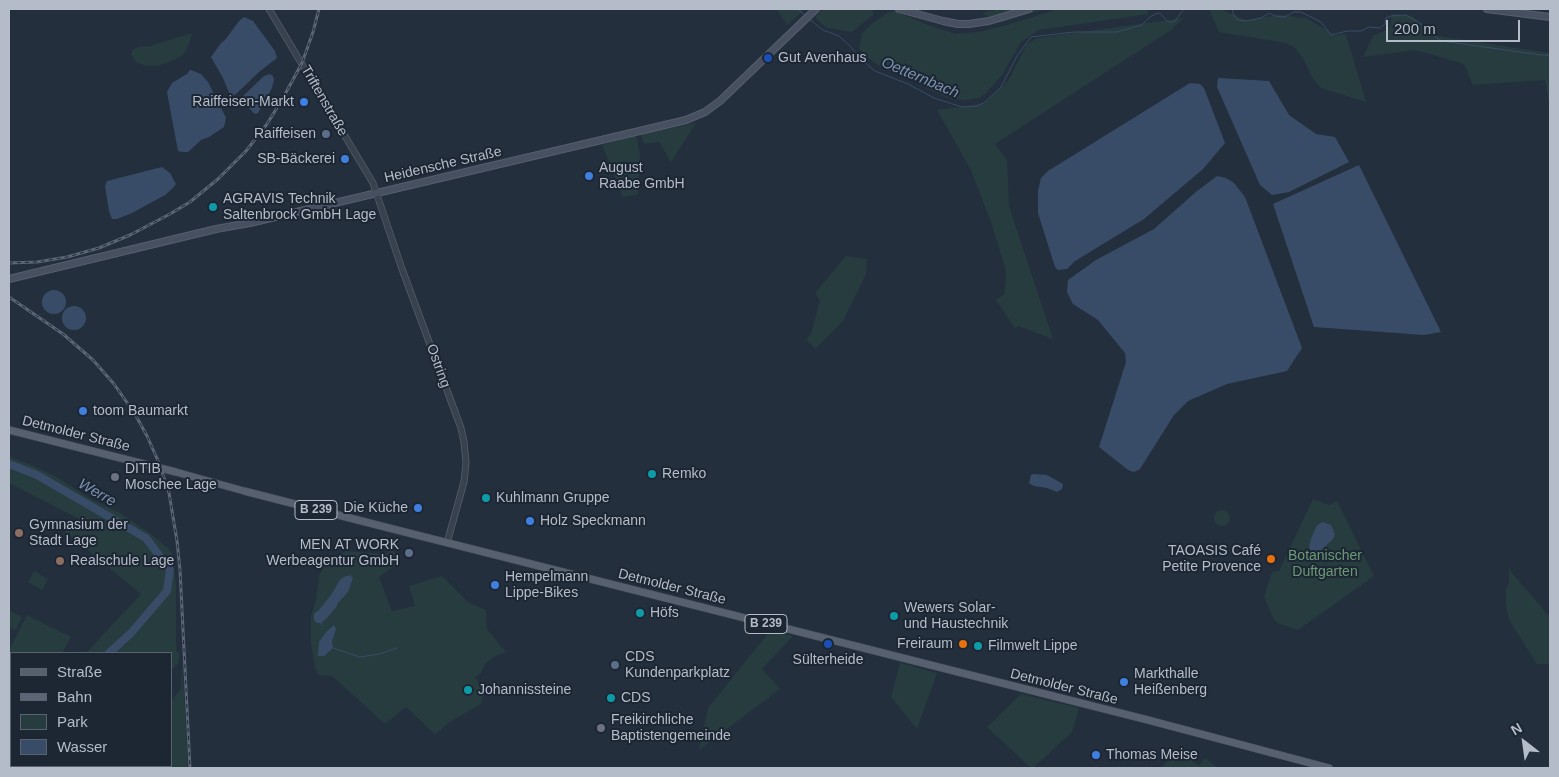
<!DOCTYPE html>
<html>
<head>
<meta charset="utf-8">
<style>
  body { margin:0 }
  #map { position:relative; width:1559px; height:777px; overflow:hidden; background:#242f3e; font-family:Helvetica,sans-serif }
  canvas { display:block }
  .frame { position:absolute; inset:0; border:10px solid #b4bcc9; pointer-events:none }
  .legend { position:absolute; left:10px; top:652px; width:162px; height:115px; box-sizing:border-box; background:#1d2633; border:1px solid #59626f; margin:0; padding:6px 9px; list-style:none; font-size:15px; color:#b4bcc9 }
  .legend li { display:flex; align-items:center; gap:10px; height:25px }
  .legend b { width:25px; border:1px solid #59626f }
  .north { position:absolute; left:1499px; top:717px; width:50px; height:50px; -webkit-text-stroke:4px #1d2633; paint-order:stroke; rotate:330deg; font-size:14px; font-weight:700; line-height:20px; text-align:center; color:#b4bcc9 }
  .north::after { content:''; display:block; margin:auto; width:18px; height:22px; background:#b4bcc9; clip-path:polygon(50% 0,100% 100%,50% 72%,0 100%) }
  .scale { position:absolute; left:1386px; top:20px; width:134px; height:22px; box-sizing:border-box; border:2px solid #b4bcc9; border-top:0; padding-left:6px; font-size:15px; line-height:18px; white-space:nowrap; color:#b4bcc9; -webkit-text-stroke:4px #1d2633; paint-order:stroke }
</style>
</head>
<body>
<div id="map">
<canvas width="1559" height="777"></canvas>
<div class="frame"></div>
<ul class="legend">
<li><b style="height:6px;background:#56606e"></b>Straße</li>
<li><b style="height:6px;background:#5a6575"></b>Bahn</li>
<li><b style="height:14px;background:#263c3f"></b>Park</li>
<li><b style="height:14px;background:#394c67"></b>Wasser</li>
</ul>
<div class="north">N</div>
<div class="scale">200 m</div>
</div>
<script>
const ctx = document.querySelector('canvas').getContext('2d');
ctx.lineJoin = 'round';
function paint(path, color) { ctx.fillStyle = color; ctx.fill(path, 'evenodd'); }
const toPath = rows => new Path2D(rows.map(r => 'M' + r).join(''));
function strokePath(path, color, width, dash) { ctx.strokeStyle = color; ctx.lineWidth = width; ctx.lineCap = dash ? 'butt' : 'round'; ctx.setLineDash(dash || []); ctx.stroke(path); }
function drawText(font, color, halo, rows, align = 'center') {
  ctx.font = font + ' Helvetica,sans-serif'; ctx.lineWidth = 4; ctx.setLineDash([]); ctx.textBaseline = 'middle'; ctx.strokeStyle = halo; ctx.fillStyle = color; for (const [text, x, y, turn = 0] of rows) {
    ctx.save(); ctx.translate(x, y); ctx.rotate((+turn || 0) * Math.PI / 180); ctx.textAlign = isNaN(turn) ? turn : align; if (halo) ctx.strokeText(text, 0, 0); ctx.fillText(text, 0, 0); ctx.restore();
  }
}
paint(toPath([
  [774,9,805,9,787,25,778,11],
  [827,9,871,9,873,10,873,15,852,32,827,28,820,22,815,17,821,11],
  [1000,9,1045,9,999,23,982,13],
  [1058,9,1147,9,1148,14,1039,30,1021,42,1002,75,986,93,979,98,965,100,948,98,930,90,904,77,882,68,867,57,859,48,862,33,873,23,887,13,894,11,928,25,956,34,978,32,1007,25],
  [1209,9,1220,9,1246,20,1279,15,1306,18,1335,35,1346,34,1366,102,1321,88,1313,79,1303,58,1295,48,1286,43,1219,32],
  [1392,14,1412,16,1438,36,1550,53,1550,104,1549,103,1545,80,1473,85,1465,66,1461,63,1415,50,1363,57,1373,36,1390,28],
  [1184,18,1171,30,995,144,1007,160,1009,206,1053,339,1018,326,1015,329,996,300,1004,294,1006,279,1005,267,992,225,971,170,937,110,984,104,1008,81,1027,44,1037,38],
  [192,33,189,44,184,54,174,60,158,66,146,66,136,62,131,54,132,50,138,47,150,46],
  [696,123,671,162,659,142,644,144,641,134],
  [636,135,640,155,638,194,623,197,602,145],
  [846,256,867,259,866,274,843,321,815,349,806,339,811,334,820,300,815,293],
  [9,457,29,464,55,476,91,499,120,513,151,534,172,552,176,584,176,650,179,654,178,664,171,670,171,653,86,653,141,594,57,525,79,519,9,483],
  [1313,499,1329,505,1337,501,1374,576,1298,630,1279,624,1273,618,1264,597,1272,572,1279,571],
  '1214 518a8 8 0 1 1 16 0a8 8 0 1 1-16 0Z',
  [393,548,398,563,379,577,392,611,415,606,409,586,442,576,468,602,486,610,487,629,506,652,495,656,485,664,481,673,475,677,484,694,481,704,450,722,435,734,406,707,385,724,332,676,319,675,315,668,311,643,311,616,316,600,319,576,326,561,346,551,386,554],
  [1509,566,1511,572,1550,617,1550,664,1537,664,1509,620,1506,605,1506,589,1509,583],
  [34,571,48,579,42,590,28,582],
  [9,610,22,617,16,630,9,627],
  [27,615,71,637,62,653,11,653,11,689,9,688,9,650],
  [770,631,793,636,762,669,780,689,699,750,708,708],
  [182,660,188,768,9,768,9,694,11,695,11,766,171,766,171,701,181,689],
  [900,663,937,673,917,729,891,697],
  [1021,694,1079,708,1072,732,1033,768,1031,768,987,727],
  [1177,750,1199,766,1205,758,1218,768,1161,768]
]), '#263c3f');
paint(toPath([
  [244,17,253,21,275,51,277,58,259,72,236,94,232,96,230,95,223,78,211,57,221,43,225,40,239,21],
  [191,70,201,74,208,82,226,118,224,127,209,137,201,140,188,152,182,152,178,151,167,92,172,83,187,74,189,71],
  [270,74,273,76,274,80,272,88,258,113,255,114,240,99,264,76],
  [1218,78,1269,81,1289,115,1316,134,1335,137,1349,162,1289,192,1272,195,1260,185,1217,87],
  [1190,83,1200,84,1204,88,1225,143,1203,169,1144,219,1075,261,1067,269,1058,270,1055,267,1038,213,1038,191,1041,178,1048,171],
  [1359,165,1441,332,1424,335,1314,327,1273,204],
  [162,167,170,173,176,184,173,188,165,195,132,213,117,219,112,219,109,211,105,186,107,181],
  [1217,176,1226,178,1234,183,1245,197,1302,348,1287,371,1227,384,1188,401,1174,415,1140,469,1134,472,1128,470,1099,447,1126,362,1125,353,1098,320,1073,304,1067,292,1068,280,1096,260,1154,229,1197,191],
  '42 302a12 12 0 1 1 24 0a12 12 0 1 1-24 0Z',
  '62 318a12 12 0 1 1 24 0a12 12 0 1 1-24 0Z',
  [1033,474,1047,475,1063,484,1062,489,1057,492,1047,488,1034,486,1029,483,1031,475],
  [1323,522,1331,525,1335,534,1333,539,1318,553,1312,553,1309,547,1311,539,1316,527,1319,524],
  [350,575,353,578,348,592,337,604,337,606,326,619,321,623,317,623,314,620,314,614,319,610,331,595,340,580,344,577],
  [334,625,336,629,332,641,333,648,324,656,318,656,319,642,326,632]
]), '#394c67');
strokePath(toPath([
  [797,9,806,16],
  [1209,9,1218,9],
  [1232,9,1234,16,1238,20,1246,21,1261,18,1269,13,1275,16,1285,17,1294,12,1301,12,1321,22,1331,35,1347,31,1361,31,1369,27,1380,28,1385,24,1386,18,1391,16,1406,15,1432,31,1437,38,1442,41,1541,55,1550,55],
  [809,19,823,30,839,36,850,46,860,58,875,71,908,84,934,98,962,107,976,106,984,103,1001,87,1017,56,1031,37,1074,32,1117,32,1142,25,1150,17,1155,14,1160,13,1168,22,1174,22,1184,9],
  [321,623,323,626],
  [333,648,360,657,380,654,397,648]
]), '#394c67', 1);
strokePath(toPath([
  [9,464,37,475,146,538,170,570,167,591,131,633,109,653],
  [9,748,11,745]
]), '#394c67', 8);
const tertiary = toPath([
  [269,9,373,183,402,269,461,428,464,442,466,463,464,482,447,543]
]);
const secondary = toPath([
  [899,9,943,21,958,24,969,24,989,21,1029,9],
  [1487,9,1550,17],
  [9,279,216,229,250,223,686,120,705,112,720,101,816,9]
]);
const primary = toPath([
  [9,430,176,472,244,491,389,528,1148,720,1329,768]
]);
strokePath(tertiary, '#565f6c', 7);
strokePath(secondary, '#565f6c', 8);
strokePath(primary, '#414a57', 8);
strokePath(tertiary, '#38414e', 5.5);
strokePath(secondary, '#465061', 6);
strokePath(primary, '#56606e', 7);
const rail = toPath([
  [9,263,37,262,67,257,99,248,130,235,170,214,190,202,218,179,246,151,267,124,283,98,302,63,313,32,319,9],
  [9,297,63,334,93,360,114,384,135,414,147,436,159,463,169,493,177,541,180,570,190,768]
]);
strokePath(rail, '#5a6575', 3);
strokePath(rail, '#1d2633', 1, [4]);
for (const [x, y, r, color] of [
  [768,58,5,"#1a4fb4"],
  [304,102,5,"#3f7fe0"],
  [326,134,5,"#5c6f8a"],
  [345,159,5,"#3f7fe0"],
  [589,176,5,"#3f7fe0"],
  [213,207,5,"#0f9aa8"],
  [83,411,5,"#3f7fe0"],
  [652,474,5,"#0f9aa8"],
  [115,477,5,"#6b7280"],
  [486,498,5,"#0f9aa8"],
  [418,508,5,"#3f7fe0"],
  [530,521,5,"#3f7fe0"],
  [19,533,5,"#8d6e63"],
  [409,553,5,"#5c6f8a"],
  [1271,559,5,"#e8710a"],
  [60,561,5,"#8d6e63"],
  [495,585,5,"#3f7fe0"],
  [640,613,5,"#0f9aa8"],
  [894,616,5,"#0f9aa8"],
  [828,644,5,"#1a4fb4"],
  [963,644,5,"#e8710a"],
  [978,646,5,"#0f9aa8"],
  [615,665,5,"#5c6f8a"],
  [1124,682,5,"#3f7fe0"],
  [468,690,5,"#0f9aa8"],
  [611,698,5,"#0f9aa8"],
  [601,728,5,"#6b7280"],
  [1096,755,5,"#3f7fe0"]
]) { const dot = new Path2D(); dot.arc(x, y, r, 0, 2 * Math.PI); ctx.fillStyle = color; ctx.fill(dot); strokePath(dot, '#1d2633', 2); }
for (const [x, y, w] of [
  [316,510,42],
  [766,624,42]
]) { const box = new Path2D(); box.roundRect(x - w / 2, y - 9.5, w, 19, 4); ctx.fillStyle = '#1d2633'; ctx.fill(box); strokePath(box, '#b4bcc9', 1); }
drawText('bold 12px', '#b4bcc9', null, [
  ["B 239",316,510],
  ["B 239",766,624]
]);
drawText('14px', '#b4bcc9', '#1d2633', [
  ["Gut Avenhaus",778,58],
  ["Raiffeisen-Markt",294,102,"right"],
  ["Raiffeisen",316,134,"right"],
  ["SB-Bäckerei",335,159,"right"],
  ["August",599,168],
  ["Raabe GmbH",599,184],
  ["AGRAVIS Technik",223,199],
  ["Saltenbrock GmbH Lage",223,215],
  ["toom Baumarkt",93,411],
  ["DITIB",125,469],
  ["Moschee Lage",125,485],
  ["Remko",662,474],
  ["Kuhlmann Gruppe",496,498],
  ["Die Küche",408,508,"right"],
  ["Holz Speckmann",540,521],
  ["Gymnasium der",29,525],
  ["Stadt Lage",29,541],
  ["MEN AT WORK",399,545,"right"],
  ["Werbeagentur GmbH",399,561,"right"],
  ["TAOASIS Café",1261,551,"right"],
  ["Petite Provence",1261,567,"right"],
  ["Realschule Lage",70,561],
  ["Hempelmann",505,577],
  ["Lippe-Bikes",505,593],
  ["Wewers Solar-",904,608],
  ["und Haustechnik",904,624],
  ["Höfs",650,613],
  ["Freiraum",953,644,"right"],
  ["Filmwelt Lippe",988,646],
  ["CDS",625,657],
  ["Kundenparkplatz",625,673],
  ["Sülterheide",828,660,"center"],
  ["Markthalle",1134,674],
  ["Heißenberg",1134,690],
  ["Johannissteine",478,690],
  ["CDS",621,698],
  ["Freikirchliche",611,720],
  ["Baptistengemeinde",611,736],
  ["Thomas Meise",1106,755]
], 'left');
drawText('14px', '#b4bcc9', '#1d2633', [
  ["Triftenstraße",324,101,60],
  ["Heidensche Straße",443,165,-13],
  ["Ostring",438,366,70],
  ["Detmolder Straße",76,434,14],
  ["Detmolder Straße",672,587,14],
  ["Detmolder Straße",1064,687,14]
]);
drawText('14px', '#6b9a76', '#1d2633', [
  ["Botanischer",1325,556],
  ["Duftgarten",1325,572]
]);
drawText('italic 15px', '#7c92b1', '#1d2633', [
  ["Oetternbach",920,78,23],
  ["Werre",97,493,30]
]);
</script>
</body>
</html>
